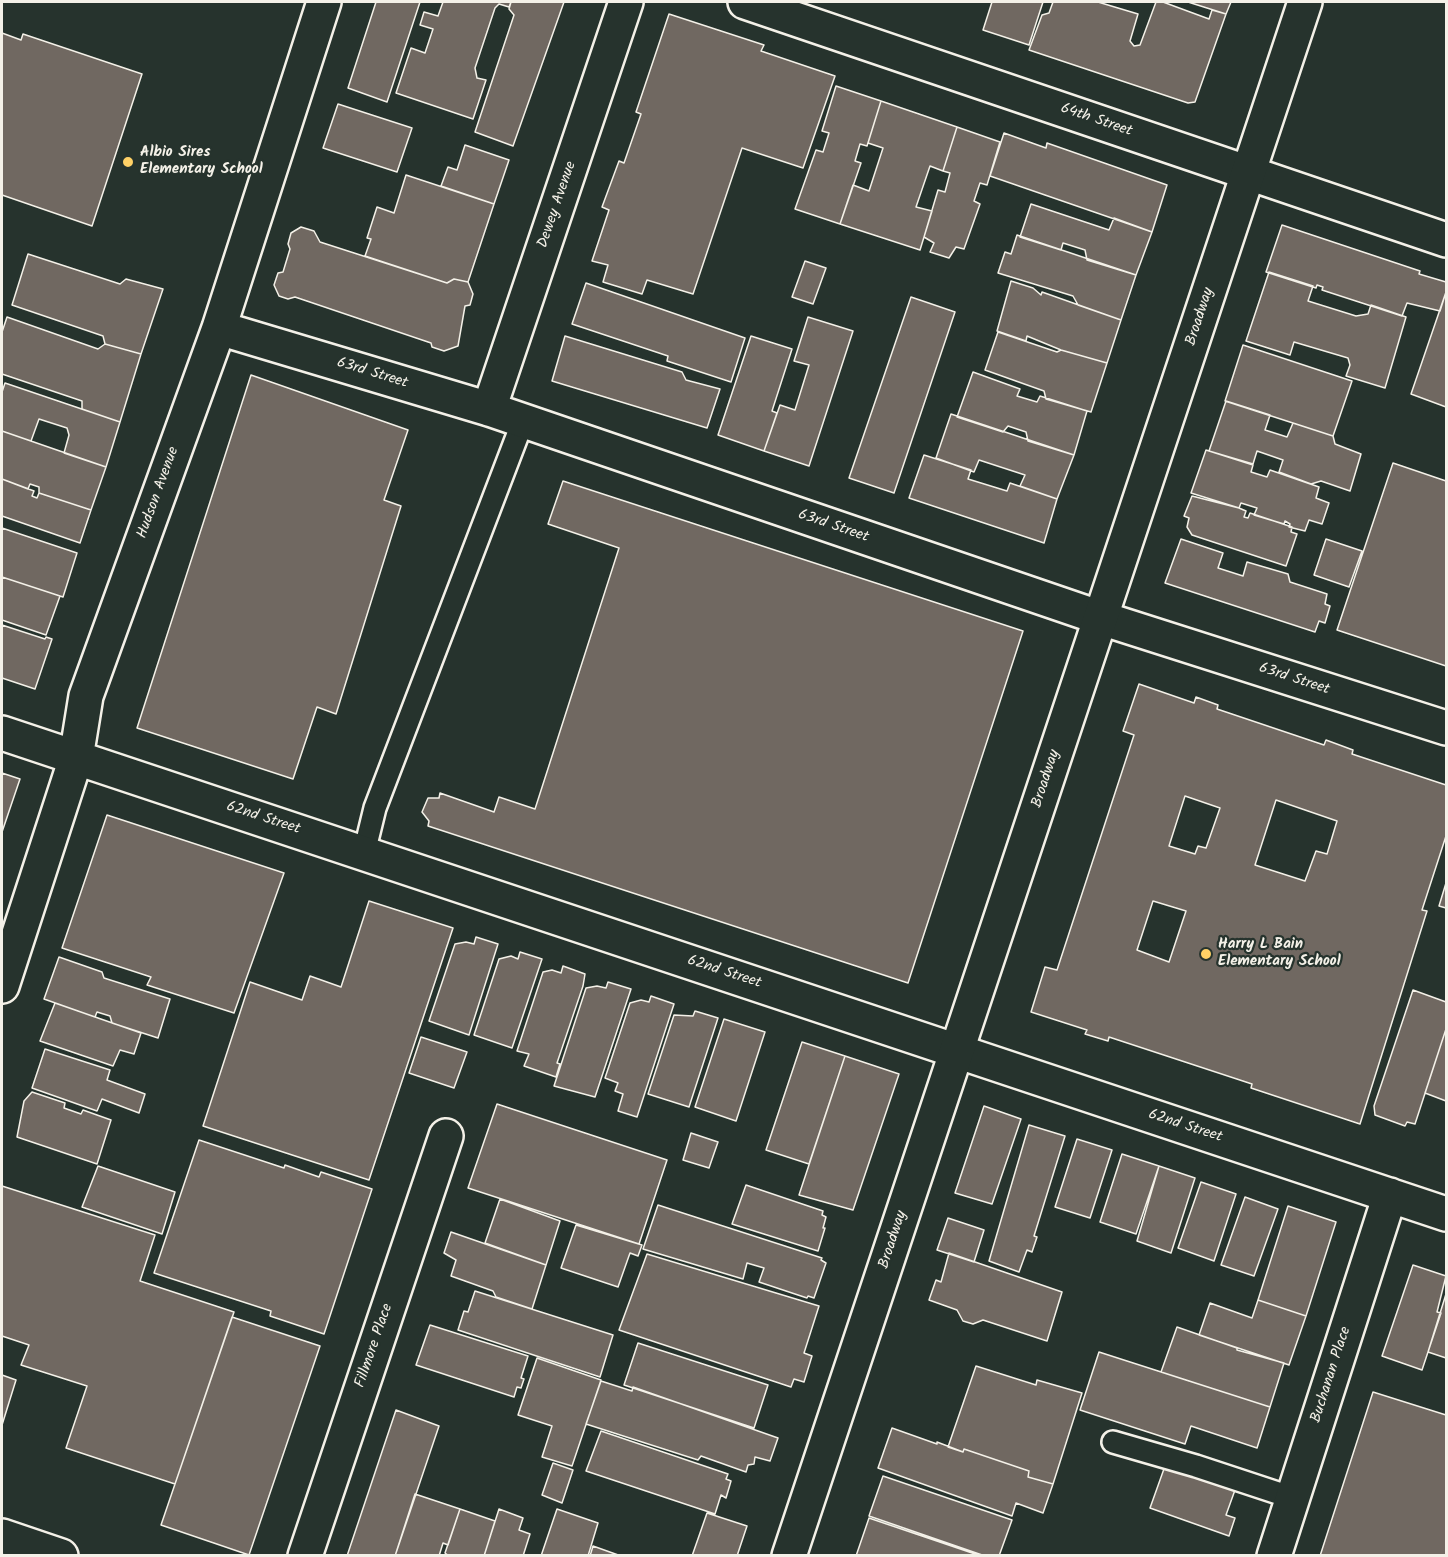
<!DOCTYPE html>
<html>
<head>
<meta charset="utf-8">
<style>
  body { margin:0 }
  #map { position:relative; width:1448px; height:1557px; overflow:hidden; background:#26332d; font-family:Kalam,sans-serif }
  canvas { display:block }
  .frame { position:absolute; inset:0; border:3px solid #f4f1e8; pointer-events:none }
</style>
</head>
<body>
<div id="map">
<canvas width="1448" height="1557"></canvas>
<div class="frame"></div>
</div>
<script>
const ctx = document.querySelector('canvas').getContext('2d');
ctx.lineJoin = 'round';
function paint(path, color) { ctx.fillStyle = color; ctx.fill(path, 'evenodd'); }
const toPath = rows => new Path2D(rows.map(r => 'M' + r).join(''));
function strokePath(path, color, width, dash) { ctx.strokeStyle = color; ctx.lineWidth = width; ctx.lineCap = dash ? 'butt' : 'round'; ctx.setLineDash(dash || []); ctx.stroke(path); }
function drawText(font, color, halo, rows, align = 'center') {
  ctx.font = font + ' Kalam,sans-serif'; ctx.lineWidth = 4.5; ctx.setLineDash([]); ctx.textBaseline = 'middle'; ctx.strokeStyle = halo; ctx.fillStyle = color; for (const [text, x, y, turn = 0] of rows) {
    ctx.save(); ctx.translate(x, y); ctx.rotate((+turn || 0) * Math.PI / 180); ctx.textAlign = isNaN(turn) ? turn : align; if (halo) ctx.strokeText(text, 0, 0); ctx.fillText(text, 0, 0); ctx.restore();
  }
}
const building = toPath([
  [376,2,420,2,387,102,348,88,376,2],
  [443,2,511,2,509,7,499,4,495,8,475,68,477,78,486,80,473,119,396,93,411,48,425,53,433,29,420,25,424,12,438,16,443,2],
  [511,2,564,2,513,146,475,132,514,15,509,9,511,2],
  [992,2,1043,2,1029,45,983,30,992,2],
  [1053,2,1098,2,1138,14,1130,41,1134,46,1140,45,1156,2,1163,2,1209,19,1212,10,1226,14,1195,102,1188,103,1029,50,1042,15,1049,13,1053,2],
  [1188,2,1231,2,1226,14,1188,2],
  [669,14,764,45,761,51,835,76,803,168,742,148,693,294,647,280,642,294,603,282,608,265,592,261,609,210,602,207,619,161,624,163,641,114,636,112,669,14],
  [2,33,21,40,23,34,142,74,92,226,2,195,2,33],
  [836,86,881,101,867,146,860,144,855,161,861,163,840,224,795,209,816,150,823,152,829,133,822,131,836,86],
  [881,101,957,127,943,171,930,166,916,207,932,211,920,250,840,224,853,185,869,191,883,148,868,143,881,101],
  [338,104,412,128,397,172,323,148,338,104],
  [957,127,1000,142,987,185,980,183,974,201,980,204,964,249,956,247,949,258,930,252,934,243,924,237,938,190,945,192,950,173,943,171,957,127],
  [1004,133,1046,148,1047,143,1167,185,1152,232,990,176,1004,133],
  [465,145,509,160,494,204,441,186,448,167,457,170,465,145],
  [406,175,494,204,468,282,454,279,447,283,365,256,371,239,367,238,377,207,394,213,406,175],
  [1031,204,1109,230,1114,218,1152,232,1136,275,1087,260,1085,250,1063,243,1061,250,1020,237,1031,204],
  [1282,225,1420,271,1419,274,1446,282,1446,292,1440,311,1407,303,1402,316,1322,290,1323,287,1317,285,1316,288,1266,272,1282,225],
  [301,227,314,231,320,242,447,283,454,279,468,282,473,294,470,305,465,306,458,346,444,351,432,347,431,343,295,297,288,299,279,296,274,285,278,273,283,272,290,249,288,244,291,233,301,227],
  [1017,235,1136,275,1121,320,1078,305,1073,296,998,273,1005,252,1011,254,1017,235],
  [28,254,120,284,126,279,163,289,141,354,105,344,103,336,12,305,28,254],
  [805,261,826,268,813,304,792,297,805,261],
  [1269,272,1313,286,1308,301,1356,316,1368,314,1371,305,1406,317,1385,388,1346,376,1350,365,1348,358,1294,342,1290,355,1246,341,1269,272],
  [1011,281,1033,288,1041,295,1042,292,1121,320,1107,363,1061,350,1027,336,1026,341,997,331,1011,281],
  [586,283,745,338,731,382,667,361,668,356,572,324,586,283],
  [1446,292,1446,407,1411,394,1446,292],
  [911,297,955,312,894,493,849,478,911,297],
  [7,317,98,349,105,344,141,354,120,422,82,409,82,401,2,374,2,332,7,317],
  [808,317,853,331,809,466,764,451,780,405,795,410,809,365,794,361,808,317],
  [998,332,1057,352,1061,350,1107,363,1091,412,1046,399,1044,391,985,370,998,332],
  [565,336,682,372,686,380,720,389,707,428,552,381,565,336],
  [751,336,792,349,772,411,777,413,764,451,718,435,751,336],
  [1243,345,1352,381,1333,436,1225,401,1243,345],
  [973,372,1020,389,1017,396,1037,402,1040,396,1087,411,1074,455,1028,441,1026,432,1008,426,1003,432,957,417,973,372],
  [251,375,408,430,384,500,401,506,336,714,317,707,293,779,137,728,251,375],
  [5,383,120,422,106,467,64,453,69,435,67,428,39,419,31,441,2,431,2,392,5,383],
  [1226,401,1270,415,1265,430,1287,437,1293,423,1333,436,1335,444,1361,454,1350,491,1321,481,1311,484,1279,472,1283,460,1257,451,1253,464,1209,451,1226,401],
  [951,414,1074,455,1057,499,1020,486,1025,475,979,460,974,472,936,458,951,414],
  [2,431,106,467,91,510,39,493,39,487,30,484,28,489,2,479,2,431],
  [1206,450,1253,465,1251,472,1267,477,1270,470,1319,487,1316,498,1329,503,1322,524,1309,520,1305,531,1289,527,1290,524,1285,521,1284,524,1254,515,1257,508,1241,503,1239,508,1191,493,1206,450],
  [924,455,971,470,968,479,1007,491,1010,483,1057,499,1044,543,909,498,924,455],
  [1393,463,1446,481,1446,666,1337,630,1393,463],
  [2,479,34,491,32,496,37,498,39,493,91,510,80,543,2,516,2,479],
  [563,481,1023,631,908,983,428,826,429,821,422,812,428,798,439,798,440,793,494,812,499,797,535,809,619,548,548,524,563,481],
  [1192,496,1239,508,1246,511,1244,517,1248,518,1250,513,1292,527,1291,532,1297,534,1286,566,1192,535,1187,527,1189,518,1184,516,1192,496],
  [2,528,77,553,63,597,2,577,2,528],
  [1181,539,1223,553,1218,568,1243,576,1247,562,1288,574,1290,582,1327,594,1325,604,1330,606,1325,623,1319,621,1315,632,1165,583,1181,539],
  [1326,539,1362,551,1349,587,1314,575,1326,539],
  [2,577,60,596,46,635,2,620,2,577],
  [2,625,45,639,46,637,52,639,35,689,2,678,2,625],
  [1139,684,1194,703,1196,697,1218,705,1217,709,1324,745,1326,740,1353,750,1352,754,1446,785,1446,836,1422,910,1427,911,1360,1124,1251,1088,1252,1084,1109,1037,1108,1041,1085,1034,1087,1030,1031,1012,1045,967,1057,970,1134,735,1123,731,1139,684],
  [1185,796,1220,808,1206,848,1198,846,1195,854,1169,846,1185,796],
  [1276,800,1337,821,1327,854,1316,851,1305,881,1255,865,1276,800],
  [1153,901,1186,911,1169,962,1137,950,1153,901],
  [2,773,20,779,2,832,2,773],
  [107,815,284,873,234,1013,147,985,151,977,62,948,107,815],
  [1446,883,1446,908,1439,906,1446,883],
  [369,901,453,928,369,1180,203,1126,250,982,302,1000,310,976,341,987,369,901],
  [476,937,498,944,469,1035,429,1021,455,944,466,942,474,944,476,937],
  [520,952,542,959,512,1048,474,1035,499,959,511,956,518,959,520,952],
  [59,957,102,972,104,978,170,999,158,1038,112,1023,110,1016,97,1012,95,1017,44,999,59,957],
  [563,966,585,974,583,986,557,1063,560,1064,556,1077,524,1066,529,1054,517,1051,543,972,552,970,561,973,563,966],
  [608,982,631,989,595,1097,554,1086,586,988,597,986,606,988,608,982],
  [1413,990,1446,1002,1446,1029,1415,1124,1407,1122,1405,1126,1375,1115,1374,1106,1413,990],
  [651,996,674,1004,637,1117,618,1111,623,1094,615,1091,618,1083,605,1078,630,1003,641,1000,649,1002,651,996],
  [55,1003,141,1033,134,1054,120,1050,113,1066,40,1041,55,1003],
  [695,1011,718,1018,689,1107,648,1094,674,1015,693,1016,695,1011],
  [724,1019,765,1032,736,1121,695,1107,724,1019],
  [1446,1029,1446,1101,1425,1093,1446,1029],
  [421,1037,467,1052,454,1088,409,1073,421,1037],
  [802,1042,845,1056,809,1164,766,1150,802,1042],
  [45,1049,110,1070,107,1080,145,1094,139,1113,102,1099,97,1111,32,1088,45,1049],
  [845,1056,899,1074,853,1210,799,1195,845,1056],
  [32,1092,65,1103,64,1108,81,1114,83,1110,111,1120,97,1164,17,1137,24,1101,32,1092],
  [497,1104,667,1160,639,1244,468,1188,497,1104],
  [984,1106,1021,1119,992,1204,955,1193,984,1106],
  [1029,1125,1065,1136,1034,1236,1037,1237,1032,1252,1027,1250,1019,1272,989,1261,1029,1125],
  [691,1133,718,1142,709,1168,683,1160,691,1133],
  [1077,1139,1112,1150,1090,1218,1055,1207,1077,1139],
  [199,1140,284,1168,285,1165,319,1177,321,1172,372,1189,324,1334,270,1316,271,1311,154,1273,199,1140],
  [1122,1154,1159,1166,1136,1234,1100,1222,1122,1154],
  [98,1166,175,1192,162,1234,82,1207,98,1166],
  [1159,1166,1195,1178,1171,1253,1137,1241,1159,1166],
  [1201,1182,1236,1194,1214,1261,1178,1248,1201,1182],
  [746,1185,823,1211,822,1215,826,1217,823,1228,825,1228,818,1251,732,1224,746,1185],
  [2,1186,155,1235,140,1281,234,1312,175,1484,66,1448,87,1386,21,1365,29,1345,2,1336,2,1186],
  [1245,1197,1278,1209,1254,1276,1221,1265,1245,1197],
  [500,1199,560,1221,546,1265,485,1243,500,1199],
  [658,1205,822,1258,821,1260,826,1263,814,1298,808,1296,807,1298,759,1282,764,1268,747,1263,743,1279,643,1249,658,1205],
  [1288,1206,1336,1222,1306,1316,1258,1300,1288,1206],
  [948,1218,984,1230,974,1262,937,1250,948,1218],
  [576,1225,642,1245,638,1256,630,1253,618,1287,561,1268,576,1225],
  [451,1232,546,1265,532,1309,496,1297,493,1291,451,1276,456,1260,444,1253,451,1232],
  [949,1253,1062,1292,1047,1341,983,1320,973,1324,963,1321,957,1310,929,1300,936,1280,941,1282,949,1253],
  [647,1254,819,1306,804,1353,812,1356,804,1382,794,1379,791,1387,619,1330,647,1254],
  [1413,1265,1446,1276,1437,1312,1441,1313,1422,1370,1382,1356,1413,1265],
  [475,1291,613,1335,600,1377,458,1330,464,1311,468,1312,475,1291],
  [1446,1294,1446,1358,1428,1352,1446,1294],
  [1258,1300,1306,1316,1289,1365,1199,1335,1210,1303,1252,1318,1258,1300],
  [232,1317,320,1346,249,1555,161,1525,232,1317],
  [430,1325,528,1356,521,1378,524,1379,521,1388,517,1387,514,1397,416,1365,430,1325],
  [1177,1327,1237,1348,1237,1350,1284,1363,1270,1407,1161,1372,1177,1327],
  [638,1343,768,1385,754,1428,624,1385,638,1343],
  [1099,1352,1270,1407,1257,1448,1191,1426,1185,1444,1080,1410,1099,1352],
  [537,1358,601,1380,572,1466,542,1457,552,1426,518,1415,537,1358],
  [976,1366,1036,1385,1037,1380,1082,1393,1053,1484,1028,1477,1029,1471,964,1449,963,1452,948,1447,976,1366],
  [2,1375,16,1380,2,1425,2,1375],
  [601,1381,632,1391,633,1387,778,1438,770,1461,755,1457,754,1464,748,1465,746,1472,701,1456,698,1460,586,1424,601,1381],
  [1373,1392,1446,1415,1446,1556,1320,1556,1373,1392],
  [396,1410,439,1426,395,1556,347,1556,396,1410],
  [892,1428,937,1444,937,1442,963,1452,964,1449,1029,1471,1028,1477,1053,1484,1043,1513,1016,1503,1012,1516,878,1468,892,1428],
  [601,1431,728,1474,726,1479,731,1481,726,1498,721,1495,715,1514,586,1471,601,1431],
  [553,1463,573,1470,562,1503,542,1495,553,1463],
  [1165,1466,1235,1490,1226,1515,1235,1518,1229,1536,1150,1508,1165,1466],
  [883,1476,1012,1520,999,1556,985,1556,869,1516,883,1476],
  [415,1494,460,1509,448,1545,443,1543,439,1556,395,1556,415,1494],
  [460,1509,495,1521,484,1556,449,1556,445,1553,460,1509],
  [499,1509,523,1518,519,1530,530,1534,523,1556,484,1556,499,1509],
  [557,1509,598,1523,588,1556,541,1556,557,1509],
  [707,1513,747,1526,737,1556,692,1556,707,1513],
  [869,1518,981,1556,856,1556,869,1518],
  [593,1546,621,1556,590,1556,593,1546]
]);
paint(building, '#706861');
strokePath(building, '#f4f1e8', 1.5);
const lane = toPath([
  [364,853,375,808,523,421],
  [1113,1442,1196,1466,1293,1498]
]);
const street = toPath([
  [745,2,1446,240],
  [219,328,489,409,1101,618,1446,728],
  [489,409,626,2],
  [2,733,1446,1214],
  [2,986,76,758,86,696,219,328,324,2],
  [2,1536,61,1556],
  [305,1556,446,1136],
  [1274,1556,1390,1195]
]);
const secondary = toPath([
  [789,1556,1305,2]
]);
strokePath(lane, '#f4f1e8', 26);
strokePath(street, '#f4f1e8', 38);
strokePath(secondary, '#f4f1e8', 38);
strokePath(lane, '#26332d', 21);
strokePath(street, '#26332d', 33);
strokePath(secondary, '#26332d', 33);
for (const [x, y, r, color] of [
  [128,162,6,"#ffd166"],
  [1206,954,6,"#ffd166"]
]) { const dot = new Path2D(); dot.arc(x, y, r, 0, 2 * Math.PI); ctx.fillStyle = color; ctx.fill(dot); strokePath(dot, '#26332d', 2); }
drawText('15px', '#f4f1e8', '#26332d', [
  ["64th Street",1096,121,19],
  ["Dewey Avenue",558,205,-71],
  ["Broadway",1201,317,-72],
  ["63rd Street",372,374,17],
  ["Hudson Avenue",159,493,-70],
  ["63rd Street",833,527,19],
  ["63rd Street",1294,680,18],
  ["Broadway",1047,779,-72],
  ["62nd Street",263,819,18],
  ["62nd Street",724,973,18],
  ["62nd Street",1185,1127,18],
  ["Broadway",894,1240,-72],
  ["Fillmore Place",375,1346,-71],
  ["Buchanan Place",1332,1375,-72]
]);
drawText('bold 15px', '#f4f1e8', '#26332d', [
  ["Albio Sires",140,153],
  ["Elementary School",140,170],
  ["Harry L Bain",1218,945],
  ["Elementary School",1218,962]
], 'left');
</script>
</body>
</html>
